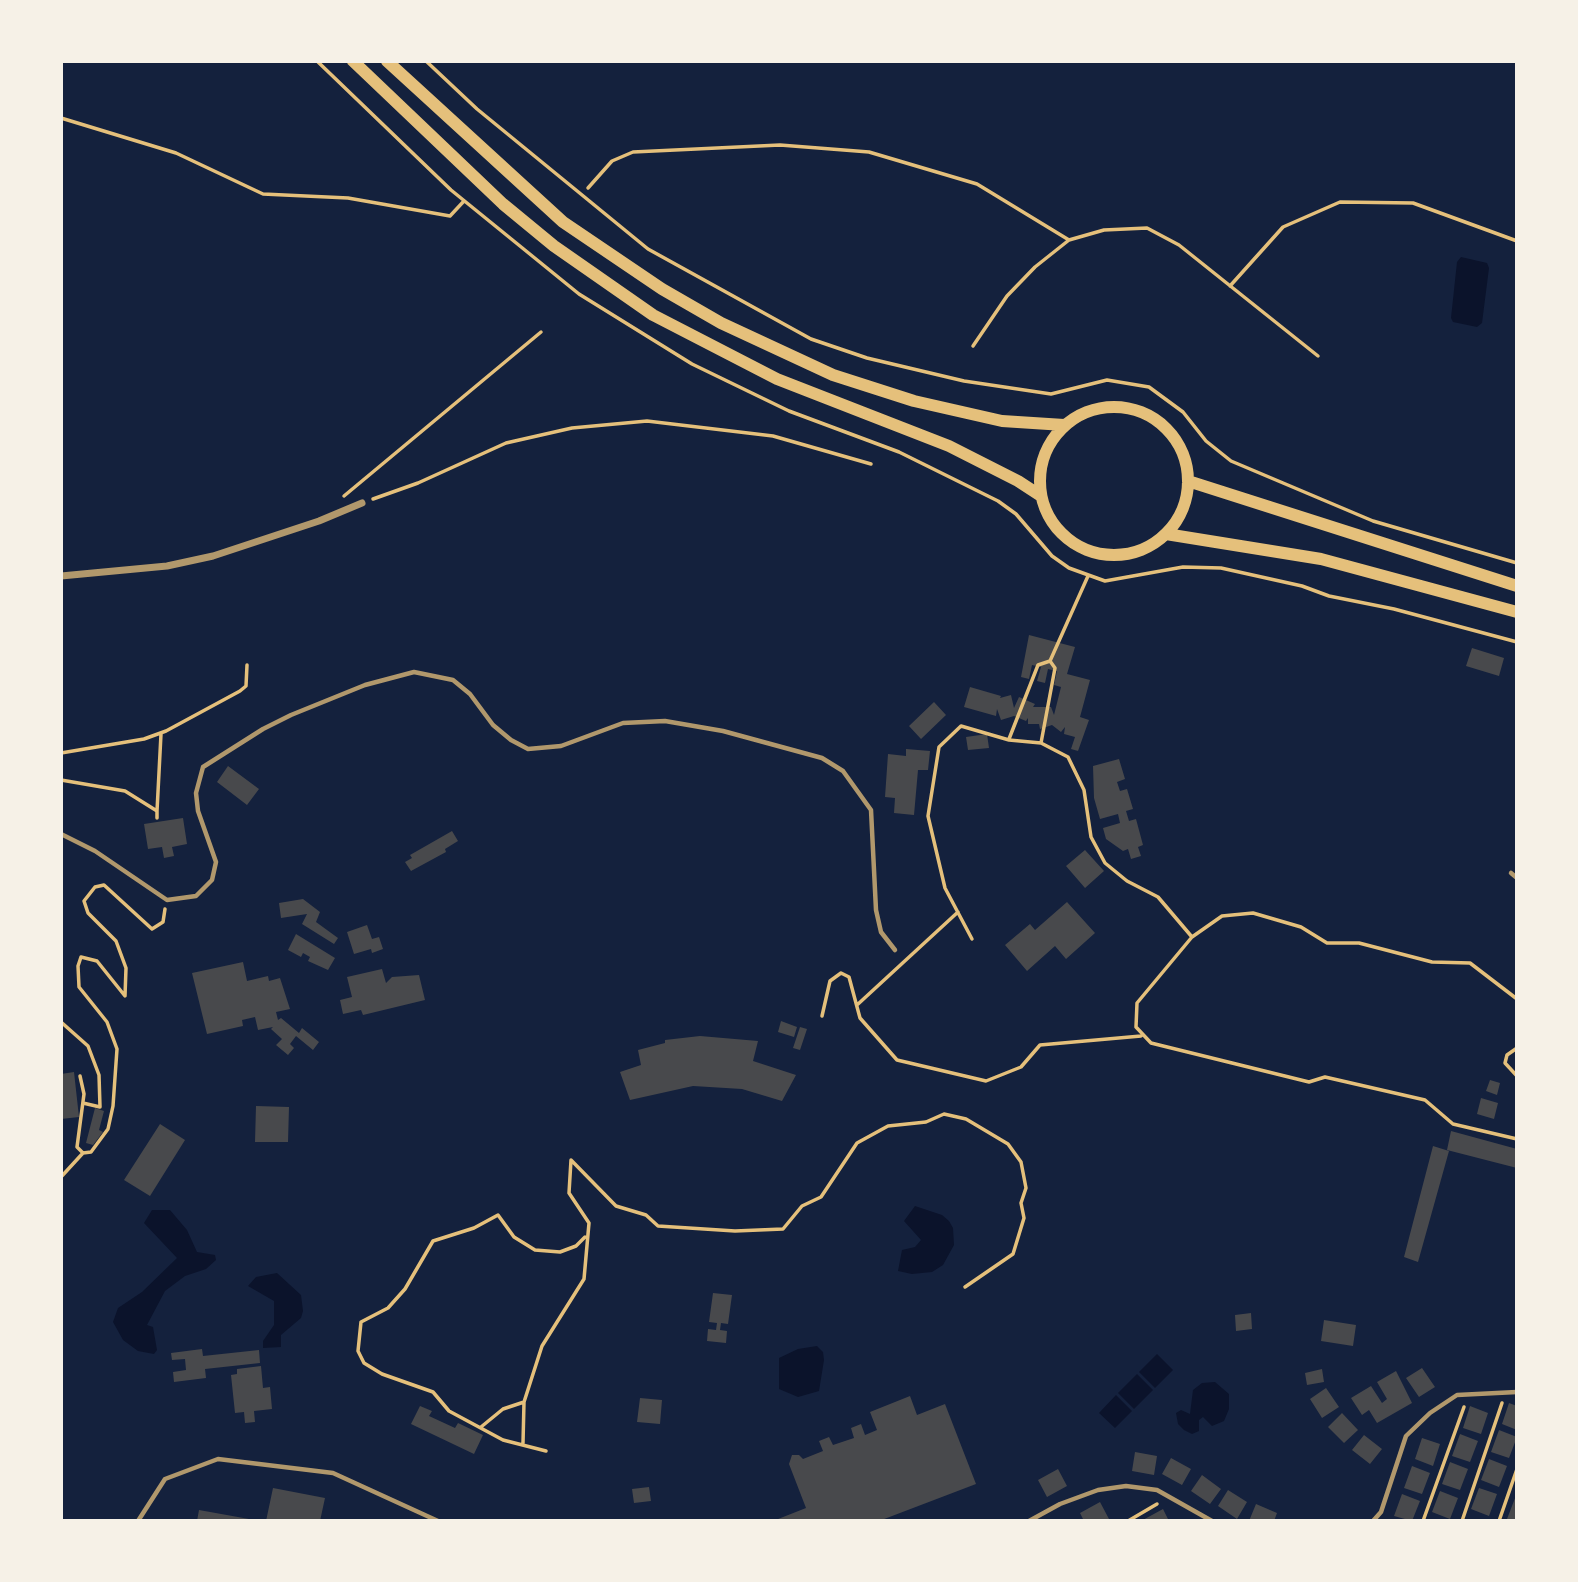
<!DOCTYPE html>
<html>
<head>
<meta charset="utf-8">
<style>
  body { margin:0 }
  #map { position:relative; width:1578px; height:1582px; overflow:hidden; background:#14213d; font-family:"Zilla Slab",serif }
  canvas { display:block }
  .frame { position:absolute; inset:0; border:63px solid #f6f1e7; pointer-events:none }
</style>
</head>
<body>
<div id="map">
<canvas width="1578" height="1582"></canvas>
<div class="frame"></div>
</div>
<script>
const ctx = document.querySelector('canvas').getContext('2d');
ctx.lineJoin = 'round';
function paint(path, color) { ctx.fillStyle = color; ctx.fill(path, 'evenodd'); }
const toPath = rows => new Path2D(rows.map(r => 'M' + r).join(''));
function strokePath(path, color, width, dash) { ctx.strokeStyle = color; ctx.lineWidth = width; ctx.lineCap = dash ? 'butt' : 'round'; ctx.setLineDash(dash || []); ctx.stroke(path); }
paint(toPath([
  [1461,257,1487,263,1489,268,1482,323,1477,327,1453,322,1451,318,1457,262],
  [915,1206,942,1215,949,1221,953,1228,954,1245,943,1265,932,1272,912,1274,898,1271,902,1250,915,1247,921,1240,904,1221],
  [152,1210,170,1210,187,1230,197,1252,215,1255,216,1260,206,1269,185,1276,165,1291,147,1325,153,1327,157,1350,154,1354,138,1351,123,1340,113,1322,118,1308,142,1292,177,1258,144,1223],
  [277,1273,301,1295,303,1311,301,1318,281,1335,281,1347,263,1348,263,1341,274,1325,274,1301,248,1286,256,1277],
  [817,1346,823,1352,824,1360,819,1391,798,1397,779,1389,779,1358,798,1349],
  [1157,1354,1173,1370,1155,1388,1139,1372],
  [1137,1374,1153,1390,1134,1409,1118,1393],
  [1215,1382,1229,1394,1229,1409,1224,1421,1212,1426,1203,1417,1199,1420,1199,1431,1192,1434,1184,1430,1178,1424,1176,1413,1181,1410,1190,1414,1193,1390,1202,1383],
  [1116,1395,1132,1411,1115,1428,1099,1413]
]), '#0b132b');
paint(toPath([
  [1029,635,1075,647,1067,674,1090,680,1080,717,1089,720,1078,751,1071,749,1075,737,1064,734,1065,727,1061,732,1052,725,1040,729,1039,724,1028,724,1028,718,1026,721,1014,716,1001,720,997,709,996,716,964,707,970,687,1001,696,1000,698,1011,695,1014,708,1019,697,1035,704,1033,707,1051,707,1054,715,1061,687,1054,685,1057,671,1048,669,1045,683,1037,681,1041,667,1032,665,1029,679,1021,677],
  [1472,648,1504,658,1499,676,1466,666],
  [934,702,946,715,921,739,909,726],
  [987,734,989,748,968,750,966,737],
  [906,749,930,751,928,770,918,770,914,815,894,813,895,798,885,797,888,754,906,756],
  [1119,759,1125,779,1117,782,1120,791,1127,789,1133,809,1126,811,1129,821,1136,819,1143,845,1138,847,1141,856,1131,859,1128,849,1123,851,1106,839,1103,828,1120,823,1118,814,1100,819,1094,798,1093,766],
  [228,766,259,789,247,805,217,782],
  [183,818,187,844,172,847,174,856,164,858,162,847,148,849,144,824],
  [452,831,458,841,445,849,446,852,411,871,405,862,412,858,410,855],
  [1085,850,1104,871,1085,888,1066,866],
  [303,899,320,912,316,922,338,938,334,944,302,924,307,914,281,918,279,903],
  [1067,902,1095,933,1066,959,1055,946,1027,971,1005,945,1030,924,1035,930],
  [367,925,372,939,379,937,383,949,372,953,371,949,354,954,347,932],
  [296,934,335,958,328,970,308,961,310,957,303,953,301,957,288,950],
  [243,962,247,981,268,976,269,981,280,978,290,1009,276,1012,278,1020,281,1018,299,1033,302,1028,319,1042,313,1050,296,1036,290,1044,294,1048,288,1055,276,1045,282,1039,271,1029,273,1027,258,1030,255,1017,242,1020,243,1026,207,1034,192,973],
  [382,969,386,983,392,977,419,975,425,1000,363,1015,361,1010,343,1014,340,1000,352,997,347,977],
  [781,1021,797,1027,794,1037,778,1032],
  [800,1027,807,1029,800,1050,793,1048],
  [700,1036,758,1041,753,1061,796,1075,782,1101,742,1089,693,1086,630,1100,620,1072,641,1065,638,1050,665,1043,665,1040],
  [74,1072,79,1117,61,1119,61,1074],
  [1490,1080,1500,1083,1497,1095,1486,1091],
  [1481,1098,1498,1103,1494,1119,1477,1114],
  [256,1106,289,1107,288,1142,255,1142],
  [95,1108,104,1111,99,1130,103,1132,93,1145,86,1143],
  [160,1124,185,1140,150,1196,124,1180],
  [1451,1131,1517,1149,1517,1168,1447,1150],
  [1433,1146,1449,1151,1418,1262,1404,1257],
  [713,1293,732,1295,728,1324,721,1323,720,1330,727,1331,726,1343,707,1341,708,1329,716,1330,717,1323,709,1322],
  [1251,1313,1252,1329,1236,1331,1235,1315],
  [1324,1320,1356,1325,1353,1346,1321,1341],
  [202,1349,203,1356,259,1350,260,1363,205,1369,206,1378,174,1382,173,1372,186,1370,185,1359,172,1360,171,1353],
  [261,1366,263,1388,270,1387,272,1409,254,1411,255,1422,245,1423,244,1412,235,1413,231,1375,237,1374,237,1369],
  [1422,1368,1435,1387,1419,1397,1406,1378],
  [1322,1369,1324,1382,1307,1385,1305,1373],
  [1396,1371,1412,1403,1377,1423,1369,1410,1362,1415,1351,1398,1371,1386,1382,1403,1387,1399,1377,1382],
  [1326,1388,1339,1407,1322,1418,1310,1399],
  [910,1396,917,1415,945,1404,976,1484,879,1521,773,1521,806,1508,789,1464,792,1455,799,1455,803,1459,823,1451,819,1441,829,1437,833,1445,854,1438,851,1428,861,1424,865,1435,877,1430,870,1412],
  [640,1398,662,1400,660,1424,637,1422],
  [1509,1403,1517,1406,1517,1430,1502,1424],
  [420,1406,432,1411,429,1416,455,1428,458,1423,483,1435,474,1454,411,1424],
  [1470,1406,1488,1413,1481,1434,1463,1428],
  [1342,1413,1358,1430,1344,1443,1328,1427],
  [1499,1430,1517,1437,1509,1458,1491,1452],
  [1460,1434,1478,1441,1470,1462,1452,1456],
  [1364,1435,1382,1449,1370,1464,1352,1450],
  [1422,1438,1440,1444,1433,1466,1415,1459],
  [1135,1452,1157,1456,1154,1475,1132,1471],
  [1171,1458,1191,1469,1182,1485,1162,1474],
  [1489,1459,1507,1466,1499,1487,1481,1480],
  [1450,1462,1468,1469,1460,1490,1442,1484],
  [1412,1466,1430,1473,1422,1494,1404,1488],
  [1058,1469,1067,1486,1047,1497,1038,1480],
  [1202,1475,1221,1489,1210,1504,1191,1491],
  [649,1487,651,1501,634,1503,632,1489],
  [273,1488,325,1498,320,1521,266,1521],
  [1479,1488,1497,1494,1489,1516,1471,1509],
  [1228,1490,1247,1502,1237,1519,1218,1506],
  [1440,1491,1458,1498,1450,1519,1432,1512],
  [1517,1493,1517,1521,1511,1521,1507,1519],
  [1402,1494,1420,1501,1412,1521,1394,1516],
  [1100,1502,1109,1519,1084,1521,1080,1513],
  [1256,1504,1277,1513,1274,1521,1249,1521],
  [1163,1509,1169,1521,1141,1521],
  [199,1510,249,1519,249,1521,197,1521]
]), '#48494c');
strokePath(toPath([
  [317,61,451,190,579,294,692,364,789,411,899,452,998,501,1016,514,1052,556,1069,568,1105,581,1183,567,1221,568,1302,586,1329,596,1394,609,1517,642],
  [426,61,477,109,648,249,811,339,867,358,964,381,1051,394,1107,380,1149,387,1183,412,1206,441,1231,461,1373,521,1517,563],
  [61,118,176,153,263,194,348,198,450,216,464,201],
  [588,188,612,161,633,152,780,145,869,152,977,184,1069,240],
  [1230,286,1283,227,1340,202,1413,203,1517,241],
  [973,346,1007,296,1035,267,1069,240,1104,230,1147,228,1179,245,1318,356],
  [344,496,541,332],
  [373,499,418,483,506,443,572,428,647,421,773,436,871,464],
  [1088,576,1050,661,1055,668,1041,743,1068,757,1084,790,1091,837,1105,863,1127,881,1158,897,1192,937],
  [1009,739,1038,665,1050,661],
  [61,753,144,739,166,731,240,691,246,686,247,665],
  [61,780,125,791,157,811,157,818],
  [157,811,161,734],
  [972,939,945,888,928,816,939,747,961,726,1009,740,1041,743],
  [1517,999,1470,963,1432,962,1359,943,1327,943,1301,927,1253,913,1222,916,1192,937,1137,1003,1136,1027,1151,1043,1309,1082,1325,1077,1425,1100,1453,1124,1517,1139],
  [857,1005,958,912],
  [822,1016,830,981,841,973,849,977,860,1018,897,1060,986,1081,1021,1067,1040,1045,1141,1036],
  [61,1022,88,1046,99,1075,100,1107,83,1103],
  [1517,1048,1507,1055,1505,1063,1517,1076],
  [83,1153,91,1152,108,1129,113,1106,117,1049,107,1022,79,987,78,966,81,957,97,961,125,996,126,968,116,941,88,913,84,901,95,887,104,885,152,929,163,922,165,909],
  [61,1177,83,1153,77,1147,84,1094,80,1076],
  [481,1427,503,1409,524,1402],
  [523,1443,524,1402,542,1346,584,1279,589,1223,569,1193,571,1160,616,1206,646,1215,658,1226,735,1231,783,1229,802,1206,821,1197,857,1143,888,1126,926,1122,944,1114,966,1119,1008,1144,1021,1162,1026,1188,1021,1203,1024,1218,1013,1254,965,1287],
  [546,1451,503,1440,449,1411,433,1392,382,1374,364,1363,358,1351,361,1322,388,1308,405,1289,433,1241,474,1228,498,1215,514,1237,535,1250,560,1252,576,1246,585,1237],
  [1128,1521,1157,1504],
  [1423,1521,1464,1407],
  [1462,1521,1502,1403],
  [1499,1521,1517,1469]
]), '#e5c07b', 3.5);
strokePath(toPath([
  [61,834,95,851,167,900,196,896,212,880,216,862,198,811,196,793,203,767,263,729,291,715,365,685,414,672,453,680,470,694,493,725,511,740,528,749,561,746,623,723,665,721,723,731,822,758,843,771,871,810,876,910,881,932,895,950],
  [1511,873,1517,878],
  [138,1521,165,1479,218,1459,333,1473,438,1521],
  [1029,1521,1060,1504,1098,1490,1126,1486,1157,1490,1212,1521],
  [1373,1521,1381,1512,1406,1436,1430,1413,1457,1395,1517,1392]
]), '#b1986c', 4.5);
strokePath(toPath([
  [61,576,167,566,213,556,319,521,362,503]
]), '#b1986c', 7);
strokePath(toPath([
  [353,61,503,204,554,246,653,315,777,379,949,446,1018,481,1041,496],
  [387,61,563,222,662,289,721,323,833,375,914,401,1002,421,1064,425],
  '1040 481a74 74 0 1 1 148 0a74 74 0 1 1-148 0Z',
  [1188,481,1517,586],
  [1166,534,1321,559,1517,612]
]), '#e5c07b', 12);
</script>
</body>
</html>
